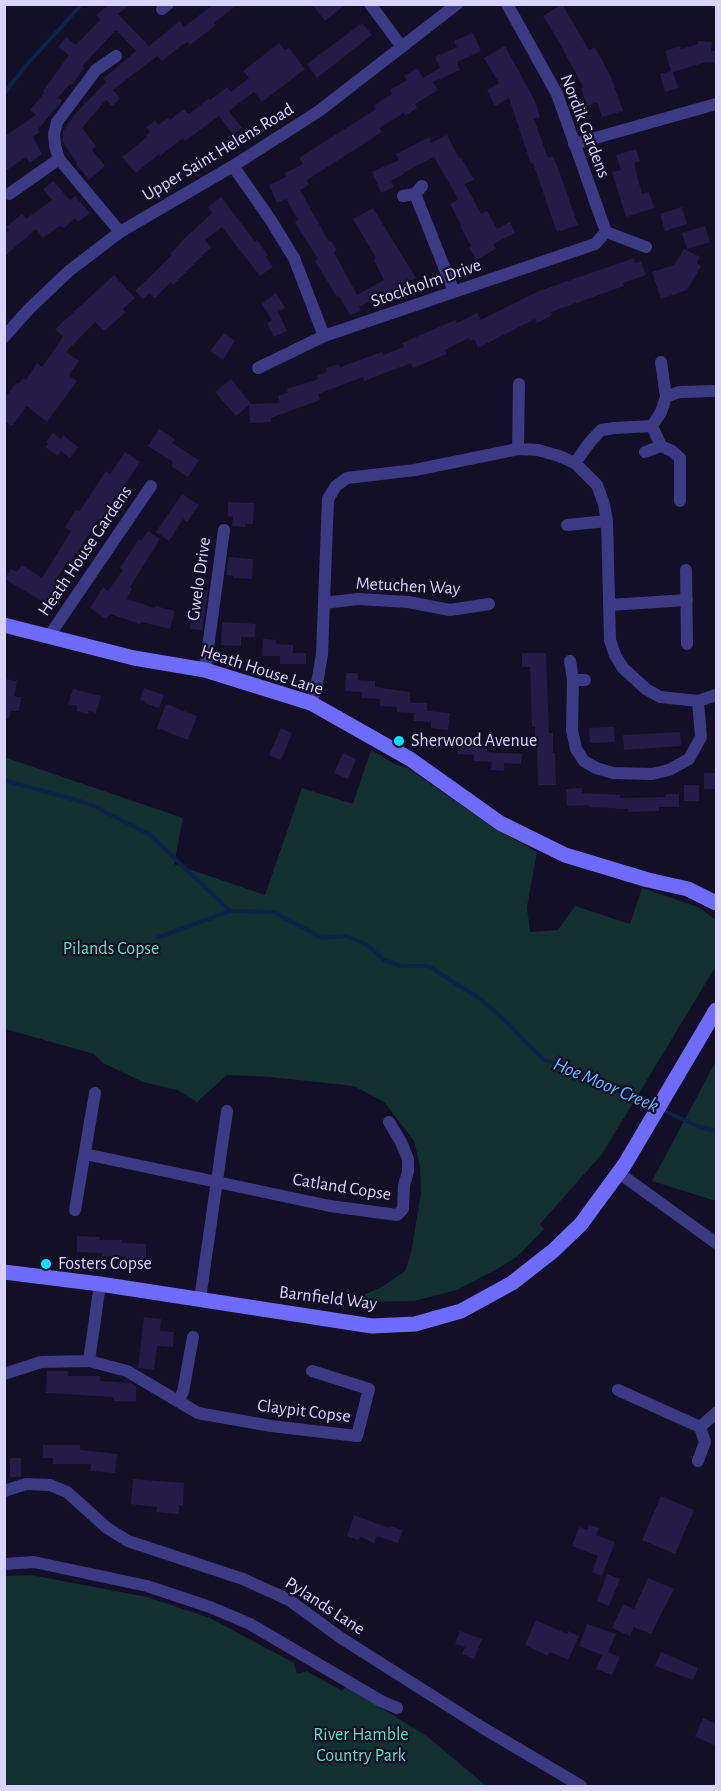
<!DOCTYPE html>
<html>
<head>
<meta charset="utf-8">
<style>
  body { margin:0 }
  #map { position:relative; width:721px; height:1791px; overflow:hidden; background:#130f26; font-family:"Alegreya Sans",sans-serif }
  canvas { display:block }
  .frame { position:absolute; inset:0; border:6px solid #d9d4ff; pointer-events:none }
</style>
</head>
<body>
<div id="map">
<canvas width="721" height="1791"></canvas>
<div class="frame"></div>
</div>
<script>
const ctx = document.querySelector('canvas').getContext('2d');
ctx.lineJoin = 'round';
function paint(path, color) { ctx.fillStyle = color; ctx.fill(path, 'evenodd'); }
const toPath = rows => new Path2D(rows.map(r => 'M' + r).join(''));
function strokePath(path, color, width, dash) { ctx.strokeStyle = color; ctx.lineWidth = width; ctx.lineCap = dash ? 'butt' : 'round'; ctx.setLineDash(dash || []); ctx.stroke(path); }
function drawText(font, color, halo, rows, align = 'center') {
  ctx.font = font + ' "Alegreya Sans",sans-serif'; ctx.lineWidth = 4.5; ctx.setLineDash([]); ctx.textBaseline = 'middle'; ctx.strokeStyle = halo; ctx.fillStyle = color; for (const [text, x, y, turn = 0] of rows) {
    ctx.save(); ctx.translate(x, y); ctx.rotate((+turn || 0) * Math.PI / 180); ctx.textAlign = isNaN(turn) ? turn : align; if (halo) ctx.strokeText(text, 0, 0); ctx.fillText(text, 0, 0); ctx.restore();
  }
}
paint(toPath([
  [371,750,395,764,406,767,494,828,537,852,527,907,530,932,558,930,575,906,630,924,642,888,698,907,716,920,716,966,602,1154,540,1224,544,1229,519,1255,499,1268,457,1290,414,1301,347,1302,382,1287,405,1271,411,1253,421,1193,420,1166,414,1141,384,1102,354,1086,271,1077,227,1075,197,1102,177,1090,143,1082,103,1063,94,1054,5,1029,4,757,183,818,174,864,265,895,302,788,353,804],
  [716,1061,716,1201,652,1181],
  [31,1575,147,1597,210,1618,294,1663,297,1674,307,1671,342,1691,346,1686,428,1737,486,1786,5,1786,4,1576]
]), '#12302f');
strokePath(toPath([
  [4,94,23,69,82,4],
  [4,780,90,804,149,834,230,911,274,912,322,938,347,936,366,944,384,960,401,966,428,966,482,1000,510,1025,527,1044,545,1060,565,1066,653,1106],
  [159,937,230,911],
  [660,1109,700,1127,716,1131]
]), '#0c2248', 4);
paint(toPath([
  [110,4,131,4,118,14,149,46,180,21,184,27,214,4,238,4,214,23,216,25,190,45,188,42,182,45,162,61,157,56,113,90,120,98,112,106,106,100,82,128,96,146,92,150,105,166,89,180,76,164,77,163,63,142,63,131,75,114,106,82,103,79,136,51,116,30,82,66,84,68,72,85,70,84,56,100,59,98,62,101,38,129,40,132,33,137,42,154,30,163,26,157,4,172,4,137,36,115,30,110,44,93,43,91,69,55,58,47,66,37,76,45,100,20,96,15],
  [312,4,346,4,325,21],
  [562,4,589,50,595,47,611,77,623,111,602,117,597,102,587,106,581,88,583,87,558,40,543,16],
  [362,23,372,35,317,78,307,64],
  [473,33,481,51,457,62,460,70,433,82,438,90,415,104,417,108,405,116,404,113,379,128,382,132,307,180,309,185,300,190,329,242,331,241,337,250,334,252,357,295,384,280,374,260,376,258,353,219,373,208,416,278,359,307,361,311,350,315,339,296,337,297,315,261,318,259,300,231,295,222,298,220,286,199,277,203,269,185,286,177,285,173,303,164,299,158,376,109,373,106,392,94,390,90,407,80,404,76,417,68,423,78,440,68,435,57,457,47,454,41],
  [698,41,712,42,711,51,717,51,717,63,706,62,673,72,678,88,665,92,660,74,671,71,665,51,680,46,681,49,698,44],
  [279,43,285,50,289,48,305,69,262,102,254,92,229,111,242,128,233,135,219,116,185,141,183,138,160,156,159,154,136,173,122,157,147,137,146,136,150,132,146,127,155,121,158,125,168,118,170,120,184,109,188,114,193,111,209,98,210,100,227,87,231,92,249,78,243,71],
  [505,46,535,101,540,117,534,119,548,158,553,156,556,163,578,225,557,232,533,163,531,164,509,98,495,106,487,90,499,83,484,58],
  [447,135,459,158,461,157,474,180,465,184,481,214,487,211,497,229,510,222,515,233,493,244,496,249,476,260,469,247,471,246,460,226,461,225,450,204,458,199,434,157,403,173,404,174,391,181,394,187,381,193,372,172,399,160,396,154,429,137,431,143],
  [636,149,640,161,634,163,642,194,649,192,654,208,626,217,612,172,621,170,616,155],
  [53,181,70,200,75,196,90,213,78,222,75,218,64,228,61,226,58,227,43,238,36,229,4,257,4,234,9,230,6,227,22,214,26,219,52,200,43,189],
  [221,197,250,235,255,241,257,240,268,255,266,257,273,267,260,276,222,227,205,240,211,247,173,285,171,282,155,298,150,293,143,299,135,291,172,255,170,254,186,237,212,213,208,207],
  [682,207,687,224,665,231,660,214],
  [705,226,710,242,687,249,682,233],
  [684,249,700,257,697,263,701,266,687,290,661,299,652,272,674,265],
  [634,258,635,263,641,261,646,275,623,283,624,286,551,312,552,315,537,323,535,319,478,348,474,339,470,341,469,338,445,350,447,354,413,368,411,363,364,381,363,377,318,394,320,400,271,418,271,422,250,423,249,405,236,416,215,392,231,379,251,404,280,403,278,396,288,393,287,389,318,379,317,376,327,372,326,368,339,364,340,367,382,352,383,355,404,347,402,343,455,320,457,323,477,313,481,320,539,291],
  [114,275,135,298,123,309,126,312,104,331,95,322,66,352,79,361,69,375,77,381,47,422,27,406,12,426,4,421,4,399,16,383,18,384,23,378,26,380,37,363,42,367,63,337,55,329],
  [276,293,285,308,278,312,287,331,274,337,267,323,272,320,262,304],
  [224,333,235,341,223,360,210,351],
  [159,429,175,439,172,443,199,460,188,477,171,466,173,462,148,446],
  [53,433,61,439,63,435,78,447,70,458,61,451,58,456,45,447,48,444,46,442],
  [125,452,140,462,101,521,98,519,71,562,68,560,56,580,62,584,48,605,5,579,11,569,17,572,22,565,42,578,71,531,65,527,76,510,79,512,106,471,110,474],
  [182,494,199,505,187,522,183,519,169,541,156,532],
  [228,502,254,503,253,524,245,524,245,527,232,526,233,517,228,516],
  [148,531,160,539,130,587,132,588,127,599,155,608,155,606,175,611,170,629,141,622,140,624,110,614,106,619,90,608,103,587,108,591,123,570,120,568,139,539,141,541],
  [229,557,253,559,252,579,234,578,234,576,226,575],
  [196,588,208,590,202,630,190,629],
  [222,622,256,624,255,637,241,637,241,646,221,645],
  [263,639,276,640,276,644,293,645,293,653,306,653,306,664,280,664,280,656,262,656],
  [522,653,546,653,549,733,553,733,553,753,555,753,556,785,538,785,537,747,535,747,535,727,532,727,530,667,522,667],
  [346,673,358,673,358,680,375,681,375,687,410,692,410,703,427,703,427,711,450,713,448,730,431,728,431,722,414,721,414,713,397,712,397,707,380,706,380,699,362,698,362,692,345,691],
  [4,679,17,681,14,696,21,697,19,711,11,711,9,719,4,718],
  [144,688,164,695,159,708,144,703,145,701,140,700],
  [73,689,101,696,96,713,89,711,88,714,76,711,77,706,68,704],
  [166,704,197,716,188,740,157,728],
  [614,727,615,742,590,743,589,728],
  [281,728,292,733,281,760,269,755],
  [680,732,681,746,624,750,623,735],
  [458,737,471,737,470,744,487,745,487,752,522,754,521,764,504,763,504,771,491,770,492,762,474,761,474,755,457,754],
  [343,753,356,759,348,779,334,773],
  [704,773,717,773,717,789,704,789],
  [684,785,699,785,699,801,684,801],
  [582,788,582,793,620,795,620,798,666,797,666,794,679,794,679,807,659,807,659,811,628,812,628,809,589,807,589,805,567,806,566,789],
  [77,1236,100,1237,99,1240,122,1240,122,1243,146,1244,146,1261,125,1260,125,1257,102,1256,102,1253,77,1252],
  [144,1317,161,1319,160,1331,174,1332,173,1347,157,1346,154,1370,138,1368],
  [47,1371,68,1371,68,1376,100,1376,100,1381,131,1383,136,1386,136,1402,114,1401,114,1397,46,1393],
  [43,1445,80,1445,80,1450,117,1454,115,1473,90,1471,91,1464,53,1464,53,1458,43,1458],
  [10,1458,21,1458,21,1477,10,1477],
  [133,1479,184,1483,183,1506,179,1505,179,1514,156,1512,157,1507,131,1504],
  [661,1496,694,1510,675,1554,642,1540],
  [354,1515,389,1528,390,1526,403,1530,398,1543,377,1536,374,1543,360,1537,358,1540,347,1536],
  [589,1525,599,1528,596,1535,615,1542,602,1576,592,1572,598,1556,572,1546,579,1527,587,1530],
  [607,1574,620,1579,609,1606,597,1601],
  [648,1578,674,1589,651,1634,634,1627,630,1636,612,1628,623,1604,634,1609],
  [536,1620,567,1634,568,1631,579,1636,568,1660,550,1652,548,1656,525,1645],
  [587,1624,616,1634,608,1652,620,1657,612,1675,596,1669,602,1655,579,1646],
  [460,1631,482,1639,474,1659,462,1654,465,1647,455,1644],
  [661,1652,698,1668,693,1680,655,1666],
  [703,1718,717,1724,717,1746,695,1737]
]), '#241b47');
strokePath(toPath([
  [370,4,402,47],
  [507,4,557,94,606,232,646,247],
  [162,9,168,4],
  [116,56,96,70,57,122,54,134,55,146,59,159,120,232],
  [574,144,716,104],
  [233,166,270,219,294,258,324,336],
  [9,194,59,159],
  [415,194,454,292],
  [403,196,415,194,422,186],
  [4,337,29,309,69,271,120,232,233,166,319,111,457,4],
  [661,362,666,397],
  [258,368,324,336,595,244,606,232],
  [652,426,661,446,672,451,680,458,680,501],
  [518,449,519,384],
  [645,452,661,446],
  [575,463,590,442,601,430,614,428,652,426,661,412,666,397,679,392,716,391],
  [567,525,607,521],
  [686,570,687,644],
  [324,603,358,599,408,602,450,610,489,604],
  [610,605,687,600],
  [49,636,151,486],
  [570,661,573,680,572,730,576,749,584,761,596,768,613,773,652,774,669,770,689,759,701,737,698,701],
  [205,670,224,530],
  [573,680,585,680],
  [311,703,316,689,322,654,328,499,336,486,347,478,415,470,518,449,538,450,559,456,575,463,597,485,604,504,607,521,610,640,615,655,623,668,646,689,660,697,698,701,716,695],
  [85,1154,330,1206,397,1215,403,1209,404,1185,408,1172,408,1159,401,1142,389,1122],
  [619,1173,716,1243],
  [75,1210,95,1093],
  [200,1299,227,1111],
  [89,1361,100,1284],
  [4,1374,41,1362,89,1361,127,1371,198,1413,271,1426,357,1436,369,1389,312,1371],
  [618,1390,700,1427,705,1442,698,1461],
  [178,1401,183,1392,193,1337],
  [700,1427,716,1413],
  [4,1491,26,1484,50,1485,67,1492,107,1528,128,1541,243,1579,289,1600,341,1638,483,1728,581,1786],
  [4,1564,34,1562,147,1586,210,1607,250,1624,381,1701,397,1708]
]), '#3d3a85', 12);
strokePath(toPath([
  [4,625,134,658,205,670,311,703,410,759,500,823,565,855,648,880,688,889,716,903],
  [4,1272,100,1284,372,1326,415,1324,461,1311,512,1283,553,1251,581,1224,625,1164,716,1010]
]), '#6f6bff', 15);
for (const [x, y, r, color] of [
  [399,741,6,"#00e5ff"],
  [46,1264,6,"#00e5ff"]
]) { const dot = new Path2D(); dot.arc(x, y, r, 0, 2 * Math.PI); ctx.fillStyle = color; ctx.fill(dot); strokePath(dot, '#130f26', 2); }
drawText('18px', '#d9d4ff', '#130f26', [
  ["Nordik Gardens",585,126,69],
  ["Upper Saint Helens Road",218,152,-31],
  ["Stockholm Drive",426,283,-19],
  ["Heath House Gardens",85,551,-56],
  ["Gwelo Drive",199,579,-82],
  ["Metuchen Way",408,586,3],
  ["Heath House Lane",262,670,18],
  ["Catland Copse",342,1187,9],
  ["Barnfield Way",328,1298,7],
  ["Claypit Copse",304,1411,7],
  ["Pylands Lane",325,1606,33]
]);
drawText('18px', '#d9d4ff', '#130f26', [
  ["Sherwood Avenue",411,741],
  ["Fosters Copse",58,1264]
], 'left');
drawText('18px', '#5fe0c0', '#130f26', [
  ["Pilands Copse",111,949],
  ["River Hamble",361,1735],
  ["Country Park",361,1756]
]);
drawText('italic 20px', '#62b6ff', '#130f26', [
  ["Hoe Moor Creek",606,1085,23]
]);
</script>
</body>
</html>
